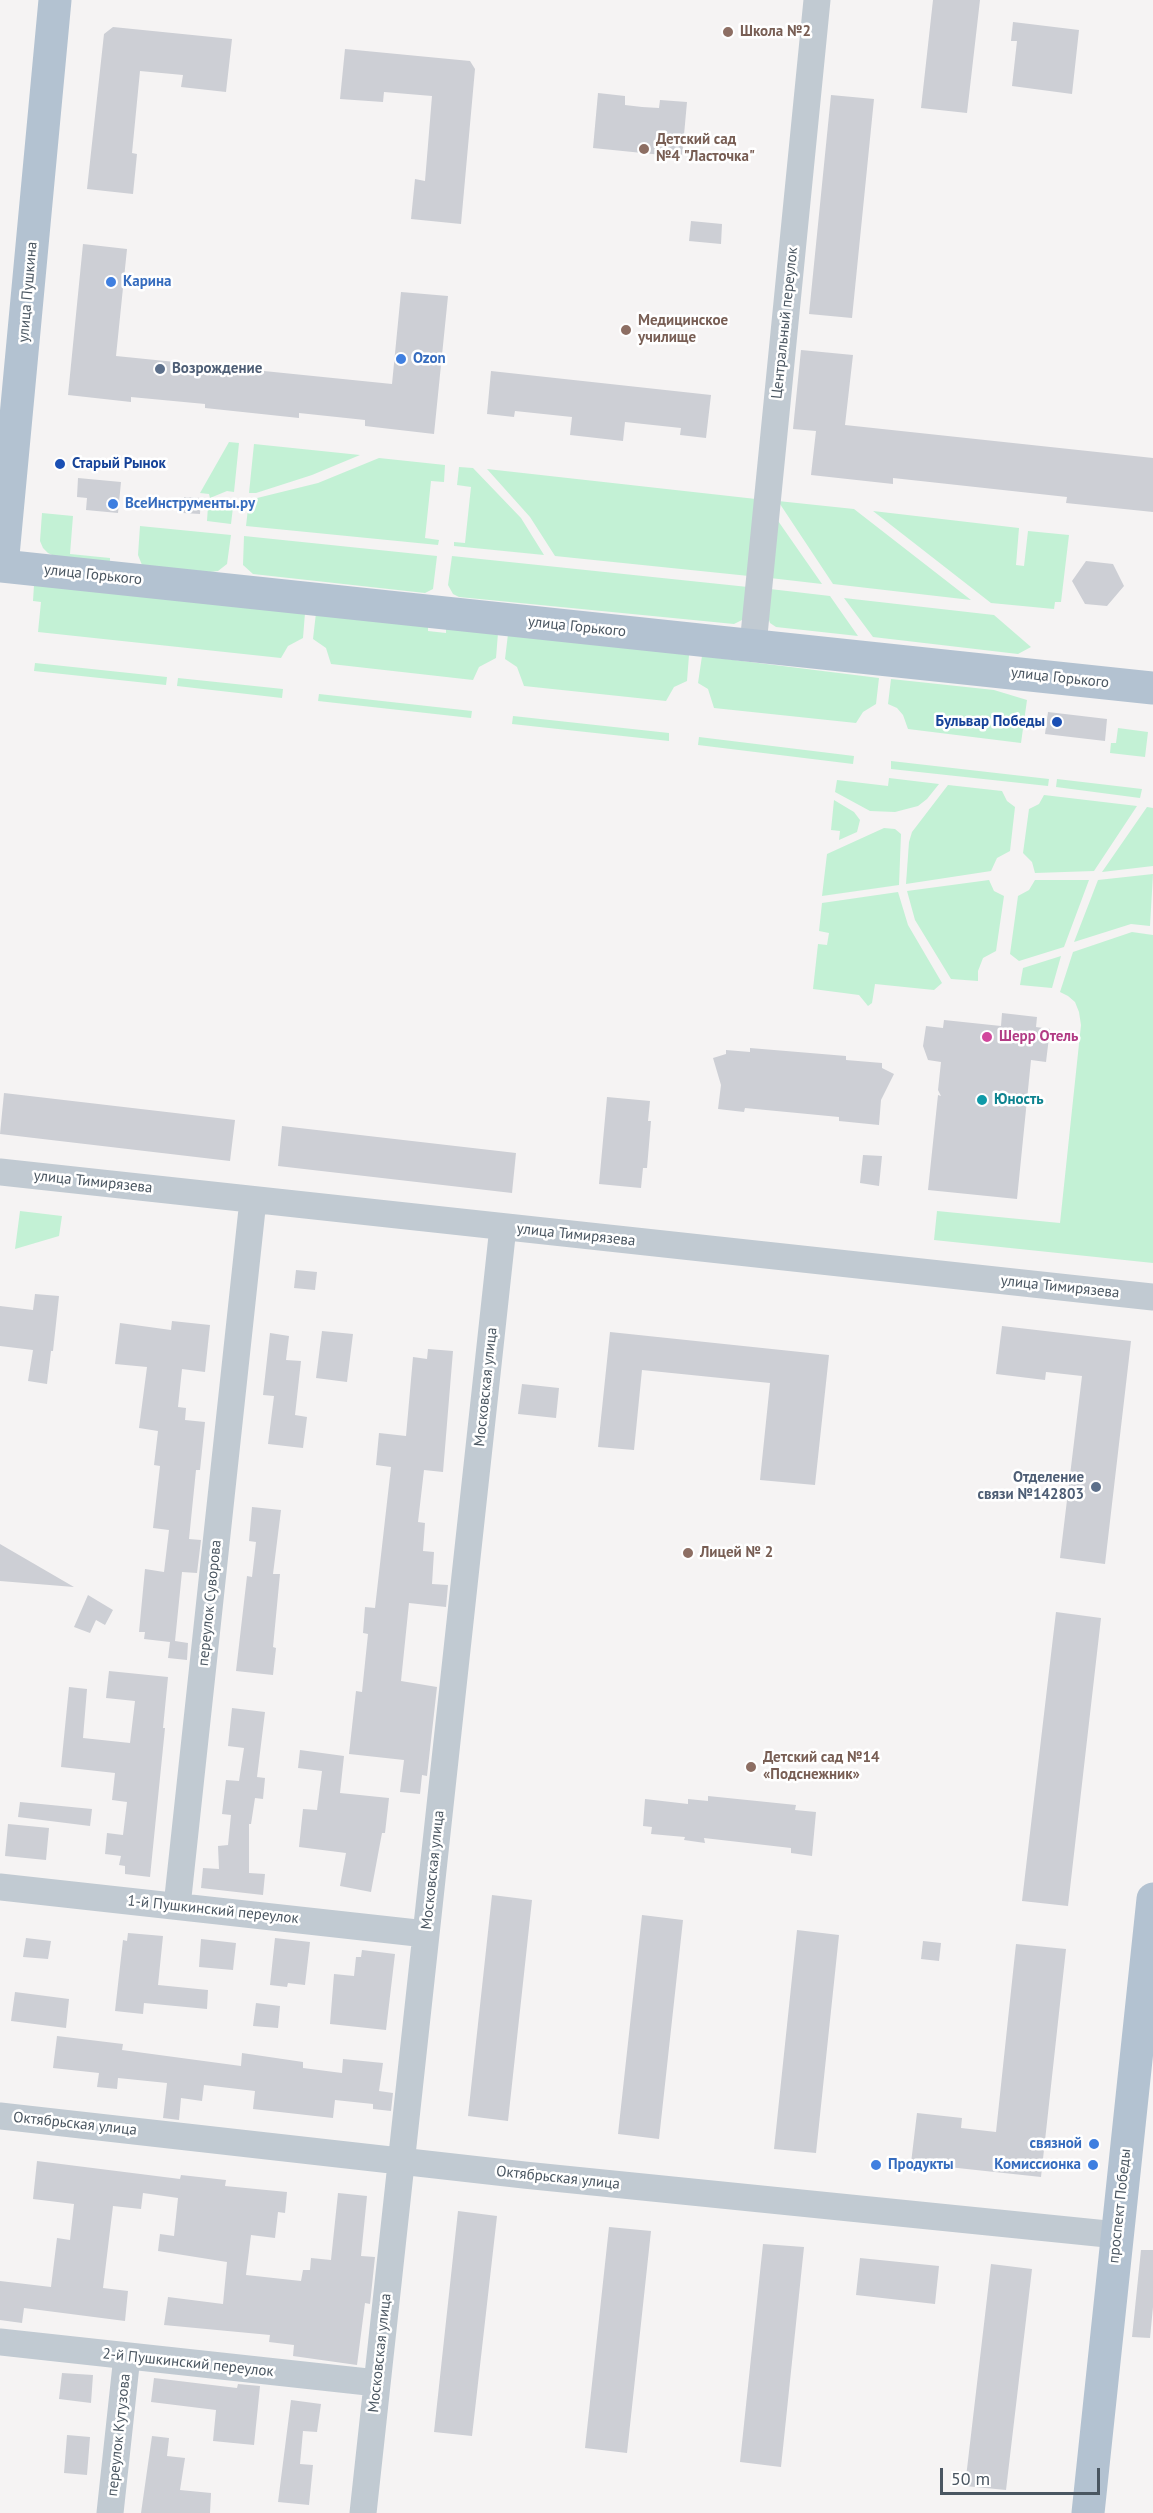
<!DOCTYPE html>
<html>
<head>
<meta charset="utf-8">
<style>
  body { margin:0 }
  #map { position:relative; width:1153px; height:2513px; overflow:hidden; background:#f5f3f3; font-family:"PT Sans",sans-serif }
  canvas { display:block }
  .scale { position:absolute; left:940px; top:2468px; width:160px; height:27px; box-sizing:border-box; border:3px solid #4a5661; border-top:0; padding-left:8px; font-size:18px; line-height:21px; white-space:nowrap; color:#4a5661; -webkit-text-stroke:4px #fff; paint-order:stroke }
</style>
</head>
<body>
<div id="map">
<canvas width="1153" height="2513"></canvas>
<div class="scale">50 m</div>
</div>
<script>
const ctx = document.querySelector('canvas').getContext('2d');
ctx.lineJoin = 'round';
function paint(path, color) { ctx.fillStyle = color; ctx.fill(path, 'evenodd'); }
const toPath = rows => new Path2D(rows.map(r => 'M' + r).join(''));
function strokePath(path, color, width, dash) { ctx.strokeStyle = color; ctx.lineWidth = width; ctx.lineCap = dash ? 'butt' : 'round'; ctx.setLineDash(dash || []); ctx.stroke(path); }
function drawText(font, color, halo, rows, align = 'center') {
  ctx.font = font + ' "PT Sans",sans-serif'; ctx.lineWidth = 5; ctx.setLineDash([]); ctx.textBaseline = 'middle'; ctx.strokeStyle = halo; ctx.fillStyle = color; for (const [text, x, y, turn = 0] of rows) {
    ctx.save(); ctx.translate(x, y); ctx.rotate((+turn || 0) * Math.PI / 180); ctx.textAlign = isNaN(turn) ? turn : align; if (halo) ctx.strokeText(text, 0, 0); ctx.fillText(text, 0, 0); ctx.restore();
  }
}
paint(toPath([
  [229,442,239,443,234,492,227,491,210,498,209,494,200,493],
  [254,444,360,455,312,475,256,493,249,493],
  [379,458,445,465,444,482,431,481,425,538,439,540,438,545,246,526,249,500,318,483],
  [459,467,473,468,521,518,544,555,454,546,454,542,465,543,471,487,457,485],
  [487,469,756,499,749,576,555,556,530,517],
  [228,499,234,499,231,524,207,521,208,506],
  [778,501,854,509,971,600,833,584],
  [873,511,1019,528,1016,565,1024,566,1028,531,1069,535,1061,602,1055,602,1054,609,991,603],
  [42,513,73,516,70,554,110,558,110,562,56,557,48,553,43,548,40,541],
  [776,518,822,584,770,578],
  [140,526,231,535,227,564,218,571,210,572,142,565,138,555],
  [244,536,437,556,433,589,425,593,253,574,243,565],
  [452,556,748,587,744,619,734,624,459,597,453,594,448,585],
  [34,585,305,613,303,638,288,646,281,658,38,632,41,602,33,601],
  [770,589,830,596,858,636,776,627,770,623,767,614],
  [844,598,994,615,1031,647,1018,654,873,637],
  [316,613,428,625,428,631,446,633,446,627,498,633,496,658,479,667,473,680,331,664,326,648,313,639],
  [508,634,689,655,687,681,674,687,666,701,524,686,517,667,505,659],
  [702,656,879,678,876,704,863,712,856,723,714,708,708,689,698,683],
  [35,663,167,677,166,685,34,671],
  [178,678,283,689,282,698,177,686],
  [891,679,994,690,1027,700,1021,743,908,729,903,715,897,708,888,704],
  [319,694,472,711,471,718,318,701],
  [513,716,669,733,669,741,512,724],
  [1118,728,1148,732,1145,757,1110,753,1111,743,1116,743],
  [699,737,854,756,853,764,698,745],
  [891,761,1049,779,1048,786,891,769],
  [889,778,939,784,927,799,918,806,895,812,870,811,835,792,837,780,888,786],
  [1057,779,1142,789,1140,798,1056,787],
  [948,785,1002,791,1007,801,1015,807,1010,851,997,858,991,871,906,884,909,842,912,832],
  [1044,795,1137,806,1094,871,1035,873,1032,862,1023,853,1029,809,1039,804],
  [834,800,854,812,860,820,857,832,839,840,840,831,831,830],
  [1147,807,1153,808,1153,866,1102,872],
  [884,828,895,829,901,834,899,885,822,896,827,854],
  [1153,874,1150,926,1131,924,1074,942,1098,880],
  [989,880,994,891,1004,896,996,951,983,958,978,971,978,981,951,979,915,920,907,891],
  [1035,880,1089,880,1064,947,1019,961,1010,954,1018,896,1029,890],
  [898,892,908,925,942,983,934,990,875,984,872,1003,868,1006,859,995,813,989,818,944,827,945,829,933,819,931,822,903],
  [1132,932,1153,935,1153,1263,934,1240,937,1211,1060,1223,1081,1025,1079,1012,1075,1002,1068,996,1060,992,1073,952],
  [1061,956,1052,988,1020,985,1023,968],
  [20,1211,62,1216,59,1236,15,1249]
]), '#c3f1d5');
paint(toPath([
  [933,0,980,0,967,113,921,108],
  [1013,22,1079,30,1072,94,1012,86,1017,41,1011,41],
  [113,27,232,39,226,92,181,87,183,75,140,71,132,153,137,154,133,194,87,189,104,34],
  [345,49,470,61,475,69,461,224,411,219,415,179,425,181,432,96,384,92,383,102,340,99],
  [598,93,625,96,625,105,642,107,659,108,660,100,687,102,682,157,593,148],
  [831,95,874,99,852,318,809,314],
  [691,221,722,224,721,244,689,241],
  [83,244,127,249,116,356,392,384,401,292,448,296,434,434,365,426,365,420,299,413,299,418,205,408,205,404,131,397,131,402,68,395],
  [801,350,853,355,845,425,1153,458,1153,512,1066,503,1067,497,893,478,893,484,811,475,816,431,793,429],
  [491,371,711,395,706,438,680,435,681,428,625,422,623,441,570,435,572,417,515,411,514,417,487,414],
  [78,478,121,482,118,513,86,510,87,498,77,497],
  [184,497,201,498,200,514,183,513],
  [1086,561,1113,564,1124,586,1107,606,1085,604,1072,581],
  [1048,712,1107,719,1105,741,1045,734],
  [1002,1013,1037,1017,1036,1027,1050,1029,1046,1062,1031,1060,1017,1199,928,1190,938,1095,941,1096,938,1090,941,1062,928,1060,923,1046,926,1026,943,1028,944,1020,1001,1026],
  [750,1048,846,1056,846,1060,882,1063,882,1068,894,1074,881,1100,879,1125,839,1121,839,1117,745,1108,744,1112,718,1109,721,1085,713,1058,726,1054,726,1050,750,1052],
  [4,1093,235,1120,230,1161,0,1134],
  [607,1097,650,1101,648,1121,651,1121,647,1168,643,1168,641,1188,599,1184],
  [282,1126,516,1153,512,1193,278,1166],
  [863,1155,882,1156,879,1186,860,1183],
  [296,1270,317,1272,315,1290,294,1288],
  [35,1294,59,1296,53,1351,51,1351,47,1384,28,1381,33,1350,0,1346,0,1306,33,1310],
  [172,1321,210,1325,205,1372,182,1369,178,1407,186,1408,185,1420,205,1422,200,1470,196,1470,189,1539,201,1540,197,1573,182,1572,175,1641,188,1643,187,1660,168,1658,170,1642,144,1639,145,1632,139,1632,145,1569,164,1572,169,1530,153,1528,160,1466,154,1465,158,1431,139,1428,147,1367,115,1364,120,1323,171,1330],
  [1002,1326,1131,1341,1105,1564,1060,1558,1082,1376,1046,1372,1045,1380,996,1374],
  [322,1331,353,1334,347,1382,316,1378],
  [610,1332,829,1355,815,1485,760,1480,770,1383,642,1370,634,1450,598,1447],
  [270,1333,289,1336,286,1360,301,1361,295,1415,307,1417,303,1448,268,1444,274,1396,263,1395],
  [428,1349,453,1351,443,1472,424,1470,418,1522,425,1523,423,1551,434,1552,432,1584,448,1585,446,1607,409,1603,401,1681,437,1687,427,1776,422,1775,420,1794,400,1792,404,1760,349,1754,356,1691,362,1692,368,1634,363,1633,365,1607,375,1608,391,1467,376,1465,379,1433,406,1436,413,1357,427,1359],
  [522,1384,559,1388,556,1418,518,1414],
  [252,1507,281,1510,273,1574,280,1574,273,1647,276,1648,273,1675,236,1671,247,1576,252,1577,256,1542,249,1541],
  [0,1544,74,1587,0,1581],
  [88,1595,113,1610,105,1625,96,1620,90,1633,74,1627],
  [1056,1612,1101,1618,1068,1906,1022,1901],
  [109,1671,168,1677,163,1728,165,1728,150,1877,125,1874,125,1866,119,1865,121,1856,105,1854,107,1833,123,1835,127,1802,112,1800,115,1773,61,1767,69,1687,87,1689,83,1738,130,1743,135,1701,106,1698],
  [232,1708,265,1712,257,1777,265,1778,263,1799,255,1798,251,1824,249,1824,249,1873,265,1874,263,1895,201,1888,203,1868,219,1869,218,1846,228,1845,231,1815,222,1814,226,1780,239,1781,244,1748,228,1746],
  [300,1750,344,1756,340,1793,389,1798,385,1833,382,1833,371,1892,340,1886,346,1853,299,1847,303,1809,317,1810,322,1771,298,1768],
  [708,1796,796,1805,795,1810,816,1812,812,1856,791,1853,791,1848,704,1838,705,1843,684,1840,685,1837,651,1834,652,1827,643,1826,645,1799,688,1804,688,1799,708,1801],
  [20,1802,92,1809,90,1826,18,1817],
  [8,1824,49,1828,46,1860,5,1856],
  [492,1895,532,1900,508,2121,468,2116],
  [642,1915,683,1920,659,2139,618,2134],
  [797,1930,839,1935,816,2153,774,2149],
  [128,1933,163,1936,158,1985,208,1990,207,2009,144,2003,143,2014,115,2011,123,1940,127,1941],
  [26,1938,51,1941,48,1959,23,1957],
  [275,1938,310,1942,305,1985,288,1983,287,1987,270,1985],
  [201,1939,236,1943,233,1970,199,1967],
  [923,1941,941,1943,939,1961,921,1959],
  [1016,1944,1066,1949,1041,2177,911,2163,917,2113,962,2118,961,2128,996,2132],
  [362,1950,395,1954,386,2030,330,2024,334,1974,354,1976,356,1957,361,1957],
  [15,1992,69,1999,66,2028,11,2021],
  [256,2003,280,2006,278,2028,253,2026],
  [57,2036,123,2044,122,2050,241,2066,242,2053,303,2062,303,2068,342,2073,343,2059,383,2063,379,2091,393,2093,391,2111,373,2109,373,2104,335,2100,333,2118,253,2109,255,2091,204,2085,202,2101,181,2098,179,2120,163,2118,167,2083,118,2078,117,2089,97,2087,99,2073,53,2068],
  [37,2161,180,2179,181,2175,226,2180,225,2186,287,2192,285,2213,278,2212,275,2238,251,2235,246,2275,301,2281,303,2270,310,2270,311,2258,331,2260,338,2193,367,2196,361,2256,375,2257,370,2304,365,2303,357,2365,293,2356,294,2345,269,2342,270,2335,164,2325,168,2297,223,2304,227,2262,158,2251,160,2234,174,2236,178,2198,143,2193,141,2209,113,2206,103,2288,128,2291,125,2321,24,2308,22,2323,0,2320,0,2281,51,2287,57,2238,70,2240,74,2204,33,2199],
  [458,2211,497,2216,472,2436,434,2432],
  [609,2227,651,2231,627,2453,585,2448],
  [763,2244,804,2247,781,2467,740,2462],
  [1141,2250,1153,2250,1153,2307,1150,2338,1132,2337],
  [860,2258,939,2266,935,2304,856,2295],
  [991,2264,1032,2269,1006,2490,965,2486],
  [62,2373,93,2375,91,2403,59,2399],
  [154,2378,237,2388,238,2384,260,2386,254,2445,213,2441,216,2410,151,2402],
  [291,2400,321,2404,317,2432,303,2431,300,2464,313,2465,309,2505,278,2502],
  [67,2435,90,2437,87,2475,64,2473],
  [152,2436,169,2438,167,2456,185,2458,180,2490,211,2493,210,2513,141,2513]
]), '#cdcfd5');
strokePath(toPath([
  [753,645,817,0],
  [0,1172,1153,1297],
  [0,1887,426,1934],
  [177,1906,253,1200],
  [0,2116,524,2175,1117,2235],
  [0,2342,377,2383],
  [110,2513,127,2356],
  [363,2513,503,1227]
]), '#c1cad2', 27);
strokePath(toPath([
  [55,0,2,566,1153,688],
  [1088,2513,1153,1899]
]), '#b3c2d1', 33);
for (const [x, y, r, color] of [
  [728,32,6,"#8d6e63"],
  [644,149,6,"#8d6e63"],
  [111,282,6,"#3f7fe0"],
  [626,330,6,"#8d6e63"],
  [401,359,6,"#3f7fe0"],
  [160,369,6,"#5c6f8a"],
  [60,464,6,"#1a4fb4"],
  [113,504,6,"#3f7fe0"],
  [1057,722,6,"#1a4fb4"],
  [987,1037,6,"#d1479c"],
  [982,1100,6,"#0f9aa8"],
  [1096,1487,6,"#5c6f8a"],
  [688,1553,6,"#8d6e63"],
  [751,1767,6,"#8d6e63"],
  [1094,2144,6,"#3f7fe0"],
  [876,2165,6,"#3f7fe0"],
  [1093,2165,6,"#3f7fe0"]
]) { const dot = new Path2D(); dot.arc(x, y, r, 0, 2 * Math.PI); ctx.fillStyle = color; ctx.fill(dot); strokePath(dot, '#fff', 2); }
drawText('bold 15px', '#785e54', '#fff', [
  ["Школа №2",740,32],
  ["Детский сад",656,140],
  ["№4 \"Ласточка\"",656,157],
  ["Медицинское",638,321],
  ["училище",638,338],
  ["Лицей № 2",700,1553],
  ["Детский сад №14",763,1758],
  ["«Подснежник»",763,1775]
], 'left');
drawText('bold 15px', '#366cbe', '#fff', [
  ["Карина",123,282],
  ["Ozon",413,359],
  ["ВсеИнструменты.ру",125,504],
  ["связной",1082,2144,"right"],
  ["Продукты",888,2165],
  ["Комиссионка",1081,2165,"right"]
], 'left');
drawText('15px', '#4a5661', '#fff', [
  ["улица Пушкина",28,292,-85],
  ["Центральный переулок",785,323,-84],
  ["улица Горького",93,575,6],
  ["улица Горького",577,627,6],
  ["улица Горького",1060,678,6],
  ["улица Тимирязева",93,1182,6],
  ["улица Тимирязева",576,1235,6],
  ["улица Тимирязева",1060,1287,6],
  ["Московская улица",486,1387,-84],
  ["переулок Суворова",210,1603,-84],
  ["Московская улица",433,1870,-84],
  ["1-й Пушкинский переулок",213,1910,6],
  ["Октябрьская улица",75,2124,6],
  ["Октябрьская улица",558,2178,6],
  ["проспект Победы",1120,2206,-84],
  ["Московская улица",380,2353,-84],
  ["2-й Пушкинский переулок",188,2363,6],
  ["переулок Кутузова",119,2435,-84]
]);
drawText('bold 15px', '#4e5e75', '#fff', [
  ["Возрождение",172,369],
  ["Отделение",1084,1478,"right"],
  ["связи №142803",1084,1495,"right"]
], 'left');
drawText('bold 15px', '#164399', '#fff', [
  ["Старый Рынок",72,464],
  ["Бульвар Победы",1045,722,"right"]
], 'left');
drawText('bold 15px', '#b23c85', '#fff', [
  ["Шерр Отель",999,1037]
], 'left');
drawText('bold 15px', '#0d838f', '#fff', [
  ["Юность",994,1100]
], 'left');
</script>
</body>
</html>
